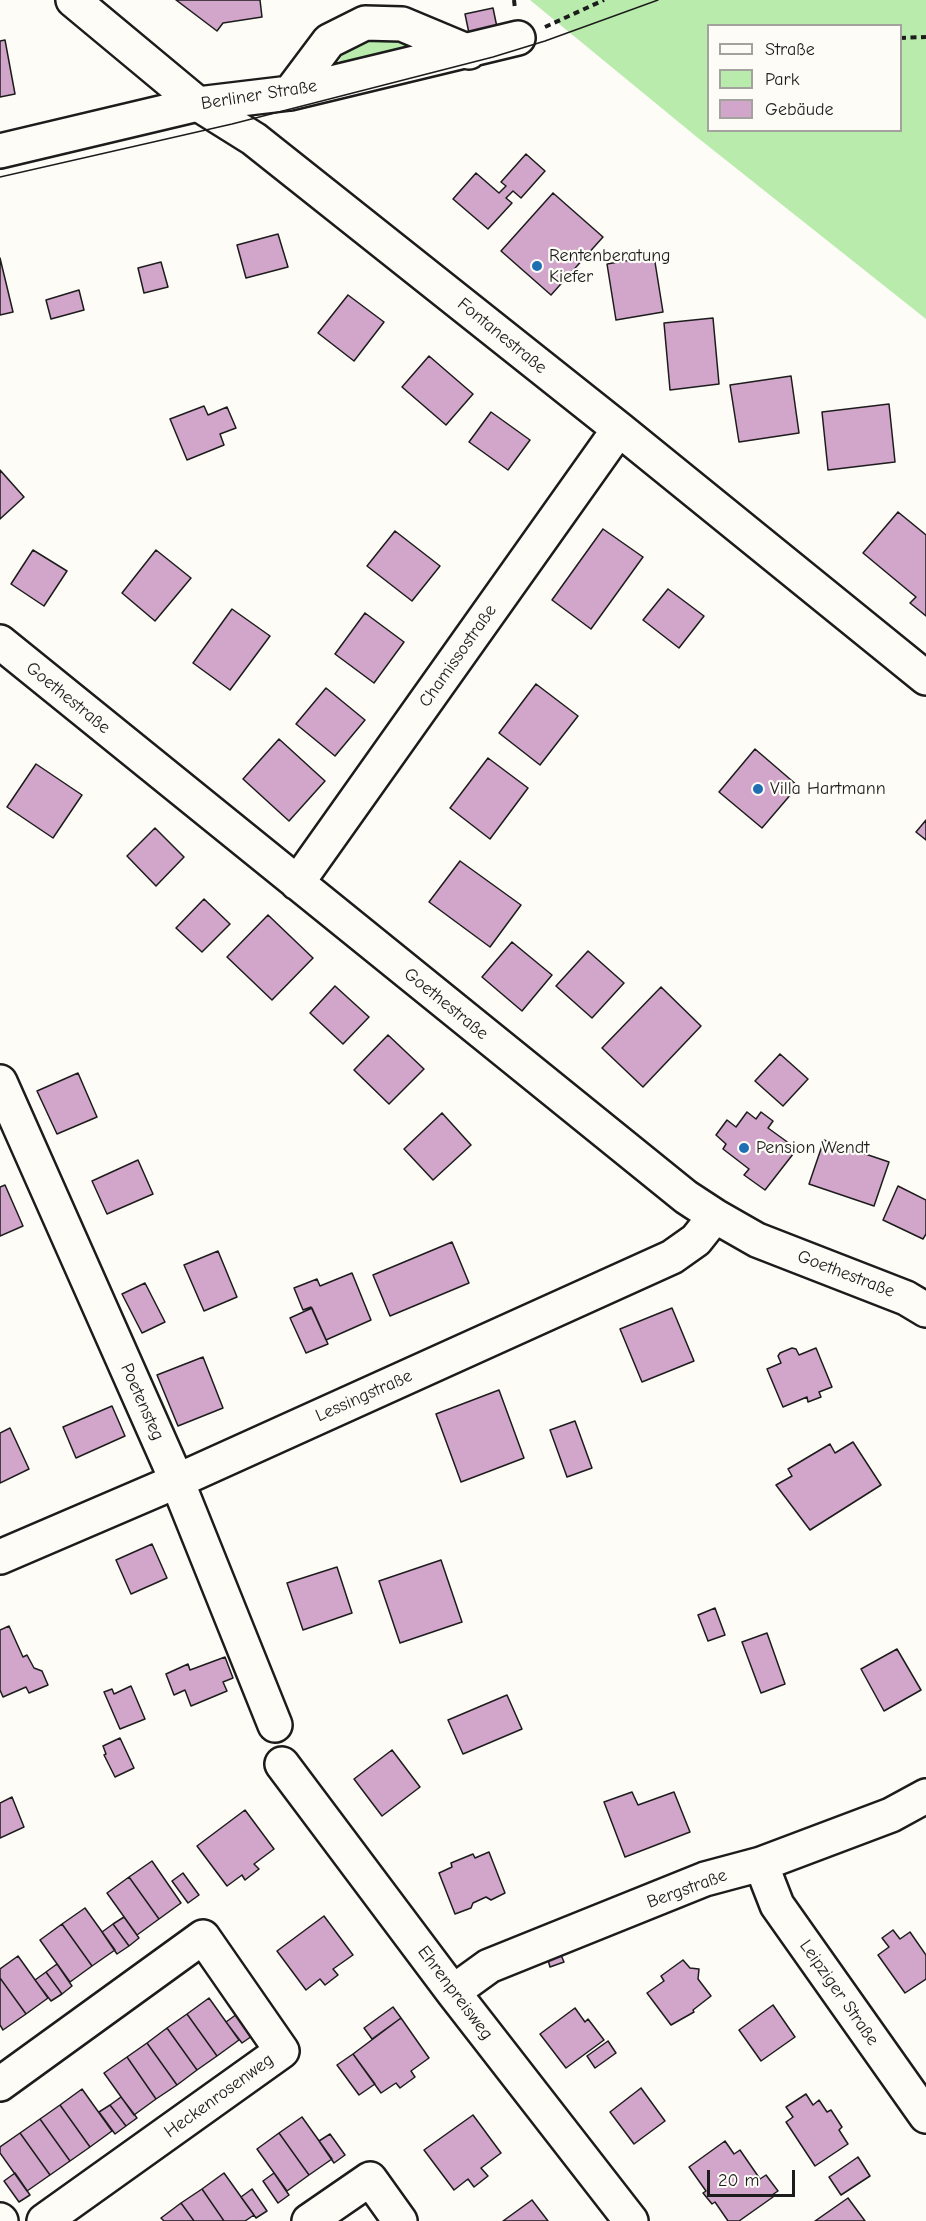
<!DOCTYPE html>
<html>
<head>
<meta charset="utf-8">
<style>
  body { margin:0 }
  #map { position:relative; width:926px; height:2221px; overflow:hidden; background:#fdfcf7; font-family:"Comic Neue",sans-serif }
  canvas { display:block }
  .legend { position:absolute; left:707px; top:24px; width:195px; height:108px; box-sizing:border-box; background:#fdfcf7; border:2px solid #a3a29f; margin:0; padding:8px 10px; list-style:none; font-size:18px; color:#1c1c1c }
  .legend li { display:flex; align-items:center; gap:12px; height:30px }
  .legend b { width:30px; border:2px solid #a3a29f }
  .scale { position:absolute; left:707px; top:2170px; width:88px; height:27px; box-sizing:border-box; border:3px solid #1c1c1c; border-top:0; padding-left:8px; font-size:18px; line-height:21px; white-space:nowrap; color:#1c1c1c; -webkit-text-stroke:4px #fdfcf7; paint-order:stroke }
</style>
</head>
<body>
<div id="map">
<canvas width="926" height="2221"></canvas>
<ul class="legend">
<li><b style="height:8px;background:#fdfcf7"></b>Straße</li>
<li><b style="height:16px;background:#b9ecac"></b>Park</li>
<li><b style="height:16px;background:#d2a6ca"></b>Gebäude</li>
</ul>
<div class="scale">20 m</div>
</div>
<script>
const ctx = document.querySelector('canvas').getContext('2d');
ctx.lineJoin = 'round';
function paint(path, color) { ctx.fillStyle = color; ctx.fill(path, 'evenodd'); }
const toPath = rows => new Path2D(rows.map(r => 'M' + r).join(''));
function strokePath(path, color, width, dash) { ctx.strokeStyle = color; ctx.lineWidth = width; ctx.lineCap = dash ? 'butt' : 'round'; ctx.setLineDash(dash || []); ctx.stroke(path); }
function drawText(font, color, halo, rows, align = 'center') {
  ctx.font = font + ' "Comic Neue",sans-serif'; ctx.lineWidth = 4.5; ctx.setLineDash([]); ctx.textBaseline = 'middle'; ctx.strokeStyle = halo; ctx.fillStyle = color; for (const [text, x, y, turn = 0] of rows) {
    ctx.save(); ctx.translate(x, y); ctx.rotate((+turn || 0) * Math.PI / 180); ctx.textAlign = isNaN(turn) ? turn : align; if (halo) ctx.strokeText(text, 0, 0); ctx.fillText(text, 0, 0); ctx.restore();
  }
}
paint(toPath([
  [530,0,926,0,926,319,698,138],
  [708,26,900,26,900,130,708,130],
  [368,35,425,43,385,63,337,65,344,52]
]), '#b9ecac');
const building = toPath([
  [176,0,260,0,262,17,223,23,217,31,176,0],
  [493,8,498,32,470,38,465,14,493,8],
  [5,40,15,94,0,97,0,41,5,40],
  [526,154,545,171,521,198,513,191,506,198,512,203,488,229,453,199,476,173,499,193,506,186,501,182,526,154],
  [553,193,603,237,551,295,501,251,553,193],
  [278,234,288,267,246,278,237,245,278,234],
  [654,256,663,312,616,320,607,264,654,256],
  [0,258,13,312,0,315,0,258],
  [161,262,168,287,144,293,138,268,161,262],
  [79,290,84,310,51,319,46,300,79,290],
  [348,295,384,322,354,361,318,333,348,295],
  [713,318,719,384,670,390,664,323,713,318],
  [429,356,473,394,446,425,402,387,429,356],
  [791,376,799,433,739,442,730,385,791,376],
  [889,404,895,462,828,470,822,412,889,404],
  [204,406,208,415,227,407,236,428,220,434,224,445,187,460,170,419,204,406],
  [491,412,530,440,508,470,469,442,491,412],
  [0,470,24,497,0,519,0,470],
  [898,512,926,535,926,616,910,603,916,597,863,553,898,512],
  [603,529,643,557,591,629,552,600,603,529],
  [395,531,440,566,412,601,367,566,395,531],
  [33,550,67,571,44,606,11,584,33,550],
  [156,550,191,578,155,621,122,593,156,550],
  [668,589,704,616,679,648,643,620,668,589],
  [232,609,270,636,230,690,193,663,232,609],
  [365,613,404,642,374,683,335,654,365,613],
  [536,684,578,716,540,765,499,733,536,684],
  [326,688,365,720,335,756,296,724,326,688],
  [279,739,325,781,289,821,243,779,279,739],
  [755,749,798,786,762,828,719,792,755,749],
  [488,758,528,788,490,839,450,808,488,758],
  [36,764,82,795,53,838,7,807,36,764],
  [926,820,926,840,916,832,926,820],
  [155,828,184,857,156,886,127,856,155,828],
  [460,861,521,905,490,947,429,902,460,861],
  [204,899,230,924,202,952,176,928,204,899],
  [268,915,313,958,272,1000,227,957,268,915],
  [512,942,552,975,522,1011,482,977,512,942],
  [588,951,624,983,592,1018,556,986,588,951],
  [335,986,369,1017,343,1044,310,1013,335,986],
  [661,987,701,1026,643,1087,602,1048,661,987],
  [388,1035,424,1069,389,1104,354,1070,388,1035],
  [780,1054,808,1079,783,1106,755,1081,780,1054],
  [78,1073,97,1117,57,1134,37,1091,78,1073],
  [747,1112,756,1119,761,1112,773,1121,768,1128,797,1149,765,1190,744,1175,749,1169,723,1149,726,1144,716,1135,727,1120,736,1127,747,1112],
  [442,1113,471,1145,433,1180,404,1149,442,1113],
  [824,1140,889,1162,874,1206,809,1184,824,1140],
  [138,1160,153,1194,107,1214,92,1181,138,1160],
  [5,1185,23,1226,0,1236,0,1187,5,1185],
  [898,1186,926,1200,926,1234,923,1239,883,1220,898,1186],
  [452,1242,469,1283,390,1316,373,1275,452,1242],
  [218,1251,237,1297,204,1311,184,1265,218,1251],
  [352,1273,371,1320,326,1340,311,1307,303,1310,294,1288,317,1279,320,1286,352,1273],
  [145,1283,165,1322,142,1333,122,1294,145,1283],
  [312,1308,328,1344,306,1353,290,1318,312,1308],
  [672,1308,694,1361,642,1382,620,1329,672,1308],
  [792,1348,796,1349,799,1355,816,1348,832,1387,819,1392,821,1397,808,1402,807,1397,783,1407,767,1369,781,1363,778,1356,780,1353,792,1348],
  [203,1357,223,1408,178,1426,157,1375,203,1357],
  [499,1390,524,1458,461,1482,436,1414,499,1390],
  [112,1406,125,1436,76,1458,63,1427,112,1406],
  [575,1421,592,1468,567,1477,550,1430,575,1421],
  [10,1428,29,1469,0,1483,0,1433,10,1428],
  [853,1442,881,1485,810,1530,776,1485,792,1476,788,1469,830,1444,835,1453,853,1442],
  [152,1544,167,1578,131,1594,116,1560,152,1544],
  [441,1560,462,1622,400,1643,379,1581,441,1560],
  [337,1567,352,1613,303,1630,287,1583,337,1567],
  [715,1608,725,1635,708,1641,698,1615,715,1608],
  [9,1626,23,1657,27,1655,34,1668,42,1671,48,1685,29,1693,26,1687,3,1697,0,1690,0,1630,9,1626],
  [767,1633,785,1684,761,1693,742,1642,767,1633],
  [897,1649,921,1690,884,1711,861,1669,897,1649],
  [225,1657,233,1678,223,1682,227,1691,191,1706,185,1690,174,1695,166,1674,188,1664,190,1670,225,1657],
  [131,1686,145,1719,120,1729,104,1692,112,1689,114,1694,131,1686],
  [507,1695,522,1729,463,1754,448,1720,507,1695],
  [120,1738,134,1768,115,1777,104,1755,106,1754,103,1746,120,1738],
  [392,1750,420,1787,382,1816,354,1779,392,1750],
  [632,1792,638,1805,674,1792,690,1832,625,1857,604,1802,632,1792],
  [12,1797,24,1827,0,1838,0,1803,12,1797],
  [245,1810,274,1849,254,1864,259,1869,245,1880,242,1875,227,1886,197,1846,245,1810],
  [489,1852,505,1893,491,1900,486,1897,473,1903,471,1908,455,1914,439,1873,452,1867,451,1863,473,1854,475,1858,489,1852],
  [152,1861,181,1903,159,1919,129,1877,152,1861],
  [183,1873,199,1895,188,1903,172,1881,183,1873],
  [129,1877,159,1919,137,1935,107,1893,129,1877],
  [85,1908,115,1950,92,1966,62,1924,85,1908],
  [324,1916,353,1955,333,1969,338,1975,325,1985,320,1979,306,1990,277,1951,324,1916],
  [124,1917,139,1938,129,1946,113,1924,124,1917],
  [62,1924,92,1966,70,1982,40,1940,62,1924],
  [113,1924,129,1946,117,1954,102,1932,113,1924],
  [893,1930,900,1939,910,1932,926,1955,926,1979,905,1993,878,1955,889,1947,882,1938,893,1930],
  [561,1955,564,1962,550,1967,548,1960,561,1955],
  [18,1956,48,1998,26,2014,0,1978,0,1969,18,1956],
  [683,1960,690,1968,699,1969,698,1979,711,1996,693,2010,694,2012,671,2025,647,1993,664,1981,661,1976,683,1960],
  [57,1964,72,1986,62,1994,46,1972,57,1964],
  [46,1972,62,1994,51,2001,35,1980,46,1972],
  [0,1978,26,2014,3,2030,0,2025,0,1978],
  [209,1998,239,2040,217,2056,187,2014,209,1998],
  [773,2005,795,2037,761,2061,739,2030,773,2005],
  [393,2007,401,2018,372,2039,364,2028,393,2007],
  [575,2008,585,2022,588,2019,604,2040,566,2068,540,2034,575,2008],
  [187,2014,217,2056,197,2070,167,2028,187,2014],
  [237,2014,252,2036,242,2043,226,2022,237,2014],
  [401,2018,429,2058,411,2071,415,2077,400,2088,396,2083,381,2093,353,2054,401,2018],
  [167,2028,197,2070,177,2085,147,2043,167,2028],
  [608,2041,616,2053,595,2068,587,2056,608,2041],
  [147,2043,177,2085,156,2099,127,2057,147,2043],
  [353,2054,375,2084,359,2095,337,2065,353,2054],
  [127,2057,156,2099,134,2115,104,2073,127,2057],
  [641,2088,665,2121,634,2144,610,2112,641,2088],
  [82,2089,112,2131,90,2147,60,2105,82,2089],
  [806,2094,813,2105,819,2100,827,2112,831,2110,842,2127,839,2130,848,2144,815,2166,786,2122,793,2117,786,2107,806,2094],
  [121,2097,137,2118,126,2126,110,2105,121,2097],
  [60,2105,90,2147,70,2161,40,2119,60,2105],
  [110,2105,126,2126,115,2134,99,2112,110,2105],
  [473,2115,501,2153,481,2168,488,2176,474,2187,468,2179,454,2190,424,2150,473,2115],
  [302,2117,332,2159,309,2175,279,2133,302,2117],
  [40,2119,70,2161,50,2175,20,2133,40,2119],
  [20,2133,50,2175,27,2191,0,2153,0,2147,20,2133],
  [279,2133,309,2175,287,2191,257,2149,279,2133],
  [330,2134,345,2155,334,2163,319,2141,330,2134],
  [725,2141,734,2154,740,2150,760,2179,766,2175,778,2191,772,2195,773,2197,739,2221,728,2221,715,2202,712,2204,703,2193,706,2191,689,2167,725,2141],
  [858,2157,870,2176,841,2195,829,2177,858,2157],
  [15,2173,30,2195,19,2202,4,2181,15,2173],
  [224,2173,254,2215,245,2221,224,2221,202,2189,224,2173],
  [274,2173,289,2195,278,2203,263,2181,274,2173],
  [202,2189,224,2221,194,2221,181,2203,202,2189],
  [252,2189,267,2211,256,2218,241,2197,252,2189],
  [848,2198,865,2221,815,2221,848,2198],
  [532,2200,548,2221,503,2221,532,2200],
  [181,2203,194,2221,164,2221,161,2218,181,2203]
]);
paint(building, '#d2a6ca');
strokePath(building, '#1c1c1c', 1.5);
const minor = toPath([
  [73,0,198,104,254,139,619,429,926,678],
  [290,93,329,41,365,23,402,24,469,52],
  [0,151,198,104,290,93,518,38],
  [0,642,686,1197,715,1216,757,1240,906,1298,926,1310],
  [297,883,619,429],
  [0,1082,177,1481,275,1725],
  [0,1557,177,1481,672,1257,696,1240,715,1216],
  [282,1764,453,1992,631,2221],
  [761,1864,777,1905,926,2116],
  [453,1992,489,1966,705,1879,761,1864,891,1815,926,1796],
  [0,2084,203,1937,282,2051,44,2221],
  [0,2220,1,2221],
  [309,2221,370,2179,400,2221]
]);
strokePath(minor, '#1c1c1c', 38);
strokePath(toPath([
  [514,0,515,9],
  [545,27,604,0],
  [900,38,926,37]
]), '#1c1c1c', 4, [6, 4.5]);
strokePath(minor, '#fdfcf7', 33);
strokePath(toPath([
  [0,177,232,124,493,57,545,41,658,0]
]), '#1c1c1c', 1.5);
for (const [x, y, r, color] of [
  [537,266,6,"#1f6fb2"],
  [758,789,6,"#1f6fb2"],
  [744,1148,6,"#1f6fb2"]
]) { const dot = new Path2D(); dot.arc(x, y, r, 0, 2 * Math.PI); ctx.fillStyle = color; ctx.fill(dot); strokePath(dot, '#fdfcf7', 2); }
drawText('18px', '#1c1c1c', '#fdfcf7', [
  ["Berliner Straße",259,95,-9],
  ["Fontanestraße",502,336,39],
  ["Chamissostraße",458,656,-55],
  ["Goethestraße",68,698,39],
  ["Goethestraße",446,1004,39],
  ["Goethestraße",846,1274,21],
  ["Lessingstraße",364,1396,-24],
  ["Poetensteg",142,1402,66],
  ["Bergstraße",687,1889,-20],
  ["Ehrenpreisweg",455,1993,53],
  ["Leipziger Straße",839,1993,55],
  ["Heckenrosenweg",219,2096,-36]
]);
drawText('18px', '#1c1c1c', '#fdfcf7', [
  ["Rentenberatung",549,256],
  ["Kiefer",549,277],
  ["Villa Hartmann",770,789],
  ["Pension Wendt",756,1148]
], 'left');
</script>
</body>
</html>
